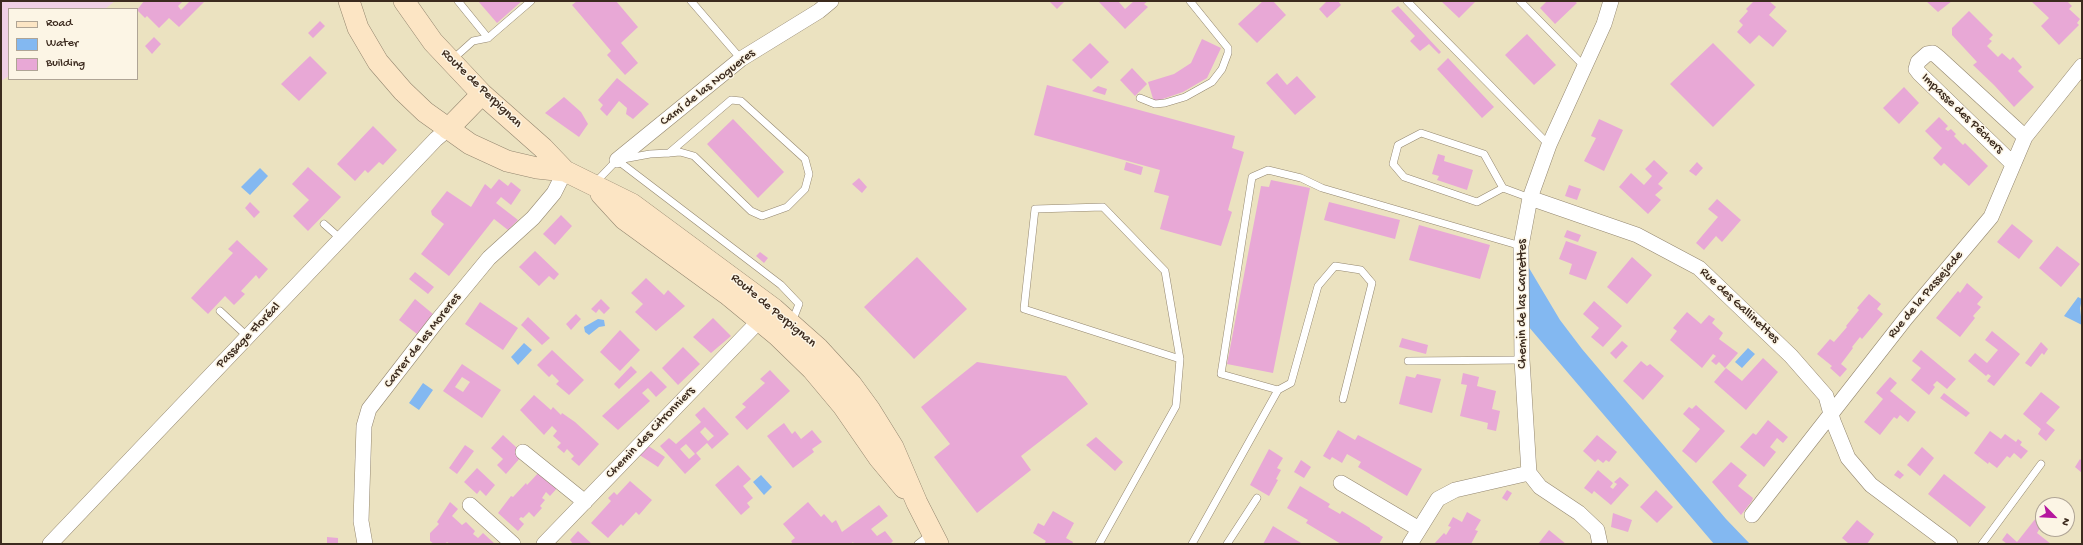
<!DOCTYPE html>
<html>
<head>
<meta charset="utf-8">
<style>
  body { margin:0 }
  #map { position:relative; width:2083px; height:545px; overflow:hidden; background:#ebe2c0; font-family:"Gochi Hand",sans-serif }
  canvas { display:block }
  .frame { position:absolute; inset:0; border:2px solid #3b2a1e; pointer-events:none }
  .legend { position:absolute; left:8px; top:8px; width:130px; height:72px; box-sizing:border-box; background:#fcf5e5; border:1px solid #afa495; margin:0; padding:5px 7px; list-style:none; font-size:12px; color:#3b2a1e }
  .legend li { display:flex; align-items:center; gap:8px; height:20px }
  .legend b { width:20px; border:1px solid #afa495 }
  .north { position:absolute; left:2035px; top:497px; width:40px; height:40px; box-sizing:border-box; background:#fcf5e5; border:1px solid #afa495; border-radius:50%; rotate:114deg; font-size:11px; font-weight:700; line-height:16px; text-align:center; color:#3b2a1e }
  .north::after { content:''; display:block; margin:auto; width:14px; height:18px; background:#b5179e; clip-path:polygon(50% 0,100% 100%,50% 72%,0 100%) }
</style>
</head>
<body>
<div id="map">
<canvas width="2083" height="545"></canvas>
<div class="frame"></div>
<ul class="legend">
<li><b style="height:5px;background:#fce5c4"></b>Road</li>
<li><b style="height:11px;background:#83b8f1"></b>Water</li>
<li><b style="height:11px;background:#e8a8d6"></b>Building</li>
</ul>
<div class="north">N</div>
</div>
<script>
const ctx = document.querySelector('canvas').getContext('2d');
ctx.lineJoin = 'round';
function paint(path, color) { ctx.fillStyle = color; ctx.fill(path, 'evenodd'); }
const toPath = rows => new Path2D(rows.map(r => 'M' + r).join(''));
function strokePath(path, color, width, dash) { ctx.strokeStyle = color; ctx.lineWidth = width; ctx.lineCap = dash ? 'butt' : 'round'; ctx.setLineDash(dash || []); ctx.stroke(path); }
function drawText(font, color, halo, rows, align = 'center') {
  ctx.font = font + ' "Gochi Hand",sans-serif'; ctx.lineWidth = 3; ctx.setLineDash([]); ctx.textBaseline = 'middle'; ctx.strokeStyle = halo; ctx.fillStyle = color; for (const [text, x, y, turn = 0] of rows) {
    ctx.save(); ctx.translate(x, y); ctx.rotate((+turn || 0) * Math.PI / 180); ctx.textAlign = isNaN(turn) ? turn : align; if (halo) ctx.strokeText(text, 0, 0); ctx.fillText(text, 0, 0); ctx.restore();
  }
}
paint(toPath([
  [1,1,115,1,105,9,9,9,9,76,1,81]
]), '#f0d0e4');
paint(toPath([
  [260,168,268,176,250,195,241,187],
  [1529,268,1560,320,1582,349,1726,519,1750,544,1714,544,1528,326],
  [2078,297,2082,299,2080,308,2082,325,2064,316],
  [598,319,604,320,605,326,599,327,589,335,585,332,584,327],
  [524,343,532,350,518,365,511,357],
  [1748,348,1755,354,1742,368,1735,362],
  [423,383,433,390,419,410,409,403],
  [761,475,772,487,764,495,753,482]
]), '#83b8f1');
paint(toPath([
  [144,1,183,1,178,6,181,10,189,2,205,1,179,27,169,18,159,28,147,16,145,18,137,10],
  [478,1,522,1,497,23],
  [577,1,616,1,638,27,621,43,638,63,625,75,607,55,611,51,572,5],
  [1049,1,1065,1,1057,9],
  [1098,1,1118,1,1125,9,1134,1,1148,1,1144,4,1148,7,1125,29],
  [1263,1,1273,1,1286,15,1257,43,1238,24],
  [1327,1,1338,1,1341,5,1327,18,1319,9],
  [1441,1,1476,1,1459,18],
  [1547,1,1574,1,1577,3,1555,24,1540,8],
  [1754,1,1769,1,1776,7,1769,15,1787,31,1773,47,1759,35,1750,44,1737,32,1743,25,1739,21,1748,11,1746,9],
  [1926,1,1952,1,1938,12],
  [2031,1,2067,1,2072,6,2069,9,2080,19,2077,23,2079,25,2059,45,2041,26,2049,18],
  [1398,6,1441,52,1439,54,1429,44,1420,51,1410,41,1415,36,1391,11],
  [1969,11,1993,35,1989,39,1992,41,1987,46,1998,57,2002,53,2010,60,2013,57,2022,67,2018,71,2034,87,2014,107,1994,85,1973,65,1977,62,1952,35,1952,28],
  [320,21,325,26,313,38,308,33],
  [1527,34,1556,65,1534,85,1505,55],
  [154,37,161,44,152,54,145,46],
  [1202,39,1221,48,1207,78,1183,92,1154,102,1148,82,1174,74,1191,63],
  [1090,43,1109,62,1091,79,1072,60],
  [1713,43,1755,85,1713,127,1670,84],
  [310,56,327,73,299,101,281,84],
  [1448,58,1494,107,1482,118,1437,69],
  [1132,68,1147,84,1135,96,1120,80],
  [1277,73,1287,85,1297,76,1316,97,1295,115,1266,83],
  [617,78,649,104,633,119,626,114,627,108,619,101,607,116,600,109,603,105,598,100],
  [1047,85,1235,136,1232,148,1244,152,1228,210,1232,212,1221,246,1160,229,1169,196,1154,192,1160,170,1034,135],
  [1098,86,1107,89,1105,95,1092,91],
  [1904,87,1919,103,1899,124,1883,108],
  [564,97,581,112,588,124,579,137,545,113],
  [1939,117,1948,126,1945,129,1948,131,1951,129,1956,134,1954,136,1963,145,1965,143,1988,166,1969,186,1944,163,1941,166,1933,158,1942,148,1925,131],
  [733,119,784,172,758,198,707,144],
  [1599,119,1623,130,1604,171,1584,161,1596,138,1591,136],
  [373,126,397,150,383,165,379,162,368,173,365,170,355,181,337,164],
  [1438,154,1445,156,1444,161,1473,170,1467,190,1437,180,1439,176,1432,174],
  [1654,160,1668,173,1658,184,1663,188,1655,195,1661,200,1648,214,1619,187,1631,173,1644,185,1652,176,1645,169],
  [1126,162,1143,167,1141,175,1124,170],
  [1697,162,1703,168,1696,176,1689,171],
  [308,167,341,197,308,231,293,216,309,200,292,184],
  [859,178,867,187,862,193,852,184],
  [499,179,508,186,511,182,521,190,511,205,501,197,496,203,518,220,508,230,494,219,449,276,421,254,444,224,432,215,431,211,447,191,471,207,485,184,491,189],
  [1271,180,1310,188,1273,373,1227,364,1261,186,1269,187],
  [1569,185,1581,189,1577,200,1565,196],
  [1717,199,1741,220,1722,242,1716,236,1704,250,1696,243,1718,217,1708,209],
  [250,202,260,212,254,218,245,208],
  [1329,202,1400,220,1395,239,1324,220],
  [561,215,572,226,555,245,543,234],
  [2012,224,2033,241,2019,259,1997,242],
  [1419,225,1490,245,1480,279,1409,260],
  [1567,230,1581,235,1578,242,1564,237],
  [237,240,268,269,259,279,256,275,241,291,245,294,234,305,225,296,208,314,191,298,233,253,228,249],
  [1566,241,1597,252,1586,280,1569,274,1572,264,1559,259],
  [2057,246,2080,264,2061,287,2039,268],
  [535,251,559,274,554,280,549,276,539,286,519,267],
  [760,252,768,258,764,263,756,256],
  [917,257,967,309,914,359,864,307],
  [1632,257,1652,275,1627,304,1607,287],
  [415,272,434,287,428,294,409,279],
  [646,278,664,295,668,290,685,306,656,331,635,312,643,304,631,293],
  [1967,283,1983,297,1977,304,1981,307,1973,316,1975,318,1960,337,1936,318,1958,291,1960,293],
  [1869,294,1881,304,1877,309,1883,314,1862,339,1860,337,1852,347,1853,348,1841,364,1847,369,1840,377,1830,368,1832,366,1817,354,1830,339,1834,342,1847,327,1846,326,1859,310,1857,308],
  [415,299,433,314,417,334,399,320],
  [601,299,610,308,604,314,599,309,596,313,591,309],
  [1594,301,1622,326,1603,347,1591,337,1599,328,1583,314],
  [480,302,518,328,503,350,465,324],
  [1687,312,1701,324,1709,315,1715,319,1712,323,1723,333,1719,339,1738,353,1725,368,1719,362,1716,365,1711,361,1716,356,1713,354,1702,368,1670,340,1677,331,1673,328],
  [576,314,581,319,571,330,566,324],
  [528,317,550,338,542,345,521,325],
  [713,318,731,336,711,353,693,337],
  [620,330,640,350,620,371,600,352],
  [1992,331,2020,354,1994,386,1987,381,1991,376,1988,374,1986,376,1968,361,1975,353,1987,363,1998,350,1985,340],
  [1402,338,1428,345,1426,354,1399,347],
  [1622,341,1628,346,1616,359,1610,353],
  [2041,342,2048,349,2044,355,2042,353,2031,367,2025,363],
  [683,347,700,364,678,385,662,368],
  [552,350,584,380,569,395,556,384,559,381,552,374,549,377,537,365],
  [1921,350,1956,379,1947,389,1937,381,1933,385,1935,387,1929,395,1911,380,1921,368,1912,361],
  [1763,358,1778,372,1746,410,1714,382,1726,368,1742,381],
  [1641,361,1647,366,1650,364,1664,376,1643,400,1623,381],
  [977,362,1066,376,1088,404,1021,456,1031,470,977,513,934,457,950,444,921,407],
  [462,364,501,390,482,418,443,391],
  [462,377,470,382,463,392,455,387],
  [631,366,637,372,619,389,614,384],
  [770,370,790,391,747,430,735,417,746,407,742,404,765,383,760,379],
  [651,371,667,387,656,397,648,388,642,393,650,401,618,430,602,416],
  [1463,373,1479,377,1477,386,1496,391,1492,409,1500,411,1496,431,1487,429,1488,423,1460,416,1467,385,1461,384],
  [1417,374,1441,379,1432,413,1399,404,1406,376,1415,378],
  [1890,377,1897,383,1890,391,1916,412,1908,422,1900,415,1897,419,1894,417,1880,435,1864,422,1883,399,1876,393],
  [2041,392,2060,407,2046,423,2055,430,2046,441,2038,434,2041,429,2023,414],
  [1944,393,1970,413,1966,417,1940,398],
  [534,395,551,410,553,407,561,415,562,413,575,422,599,444,579,466,571,459,574,456,567,449,564,453,557,447,561,443,553,436,557,431,552,426,544,435,520,410],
  [1696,405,1725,431,1696,463,1682,451,1700,429,1683,414,1689,407,1692,409],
  [704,407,729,434,712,449,707,443,696,453,701,459,685,474,660,446,669,438,676,444,701,422,695,415],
  [705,427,714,436,708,441,700,432],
  [686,444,695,454,689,459,680,449],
  [1768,420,1788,437,1783,443,1777,438,1770,447,1776,452,1764,467,1740,447,1753,433,1756,435],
  [784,423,792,434,795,431,801,439,812,430,822,442,812,449,814,452,793,468,767,436],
  [1338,430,1355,440,1358,435,1422,469,1407,496,1358,467,1361,462,1347,454,1342,463,1332,457,1330,460,1323,456],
  [1990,431,2001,439,2005,434,2016,442,2018,439,2022,442,2020,445,2028,451,2021,459,2014,453,2010,458,2007,456,1997,468,1989,462,1988,464,1974,453],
  [503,435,517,448,515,451,521,457,506,474,497,465,503,459,491,448],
  [1597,435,1617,452,1609,462,1606,460,1603,463,1598,459,1595,462,1583,451],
  [1096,437,1123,462,1115,471,1086,445],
  [465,445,474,451,457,474,449,468],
  [647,445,665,457,658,467,638,454],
  [1922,447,1934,458,1920,476,1907,465],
  [1269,449,1283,458,1277,468,1281,470,1276,479,1278,480,1269,496,1250,485],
  [2080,459,2082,461,2082,473,2075,467],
  [1301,460,1311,467,1304,478,1294,472],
  [1731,462,1747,475,1738,486,1753,498,1752,501,1741,515,1712,482],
  [738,465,751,479,743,486,753,498,747,503,750,507,741,515,715,485],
  [477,468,495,485,486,496,480,490,477,494,464,482],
  [542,469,560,485,550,496,546,492,542,498,545,500,540,506,542,508,534,517,529,512,523,518,521,517,519,519,524,524,518,531,498,513,511,496,513,497,526,483,527,485],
  [1598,470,1613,483,1610,487,1613,489,1617,484,1614,482,1620,477,1629,485,1611,505,1594,491,1592,494,1584,488],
  [1898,470,1904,475,1900,479,1894,475],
  [1944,474,1986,507,1970,527,1928,494],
  [630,481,652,500,639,515,636,512,623,526,621,524,608,538,591,523,611,501,608,498,614,492,617,495],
  [1300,486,1330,504,1328,507,1340,514,1342,511,1370,528,1370,529,1383,537,1379,544,1341,544,1306,523,1308,520,1287,508],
  [1507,490,1512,493,1507,501,1502,498],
  [1656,490,1673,507,1657,523,1640,507],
  [450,502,458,509,452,516,462,525,466,522,475,531,473,534,478,538,483,533,495,544,450,544,447,542,445,544,434,544,430,541,430,533,439,524,437,522],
  [808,502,821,517,824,514,832,523,836,520,842,532,879,505,888,516,871,529,877,536,885,531,893,541,890,544,854,544,853,542,851,544,793,544,791,541,795,538,783,524],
  [1053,511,1074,523,1066,538,1073,542,1072,544,1044,544,1046,541,1033,533,1038,523,1044,526],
  [1467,512,1481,520,1475,530,1478,531,1471,544,1434,544,1444,533,1446,535,1451,527,1448,526,1453,517,1462,522],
  [1613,513,1632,520,1628,532,1611,527],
  [2036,518,2043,523,2037,533,2051,544,2007,544,2002,540,2007,533,2017,542],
  [1857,520,1874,534,1867,544,1847,544,1848,543,1842,538],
  [1273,526,1296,540,1303,544,1263,544],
  [1549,530,1566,544,1538,544],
  [578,531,592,544,573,544,570,540],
  [327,537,338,538,338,544,327,544]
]), '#e8a8d6');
const service = toPath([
  [458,1,488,38,531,1],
  [691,1,741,59],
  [1407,1,1549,145],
  [1520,1,1585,67],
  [453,59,473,41,488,38],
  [1140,98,1155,104,1165,103,1185,97,1212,82,1222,69,1228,53,1228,48,1190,1],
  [623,159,650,154,669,153,680,152,694,156,751,211,762,216,787,207,805,189,809,174,805,159,741,101,731,100,669,153],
  [617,160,781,285,799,304,792,322],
  [594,184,617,160],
  [1503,188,1477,202,1404,177,1393,164,1398,145,1421,133,1484,154,1503,188,1530,198],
  [324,224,341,239],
  [220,311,248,337],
  [1408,361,1522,360],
  [1343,399,1372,283,1361,270,1335,266,1318,286,1291,383,1278,390,1221,374,1252,177,1268,170,1301,178,1322,188,1521,246],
  [918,544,931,534],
  [1099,544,1176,406,1180,359,1165,271,1103,207,1035,209,1024,309,1180,359],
  [1192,544,1278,390],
  [1227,544,1257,498],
  [1982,544,2041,464]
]);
const minor = toPath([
  [617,160,741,59,819,11,831,1],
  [2013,164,1919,73,1916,69,1918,62,1927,54,1933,53,1938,57,2025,137],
  [1530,198,1637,235,1699,268,1791,356,1826,396,1833,421,1848,458,1871,485,1950,544],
  [523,452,585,502],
  [1341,483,1419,529],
  [470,505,513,544],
  [1752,515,1906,318,1991,217,2025,137,2082,66],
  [50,544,436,139,448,129],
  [365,544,361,521,364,426,369,409,437,321,489,258,533,218,554,193,565,171],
  [544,544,759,321],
  [1410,544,1438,499,1455,490,1529,473],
  [1600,544,1597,530,1579,513,1540,487,1529,473,1522,360,1521,246,1530,198,1549,145,1604,24,1611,1]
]);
const secondary = toPath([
  [349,1,358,28,378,62,403,91,425,112,470,144,507,161,537,168,565,171],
  [404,1,433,42,482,94,543,148,565,171,632,204,774,309,818,348,851,384,870,410,893,447,917,503,938,544],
  [448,129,482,94],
  [601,194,624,219,727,294,778,336,812,369,843,406,879,458,904,488]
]);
strokePath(service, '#93866f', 8);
strokePath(minor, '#93866f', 16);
strokePath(secondary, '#93866f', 22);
strokePath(service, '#fff', 7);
strokePath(minor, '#fff', 15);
strokePath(secondary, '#fce5c4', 21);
drawText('13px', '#3b2a1e', '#fcf5e5', [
  ["Camí de las Nogueres",708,88,-38],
  ["Route de Perpignan",481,89,44],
  ["Impasse des Pêchers",1962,114,44],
  ["Rue de la Passejade",1926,295,-50],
  ["Chemin de las Carrettes",1523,304,-90],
  ["Rue des Gallinettes",1739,306,43],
  ["Route de Perpignan",773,311,40],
  ["Passage Floréal",249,336,-46],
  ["Carrer de les Moreres",423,341,-52],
  ["Chemin des Citronniers",651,433,-46]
]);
</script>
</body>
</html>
